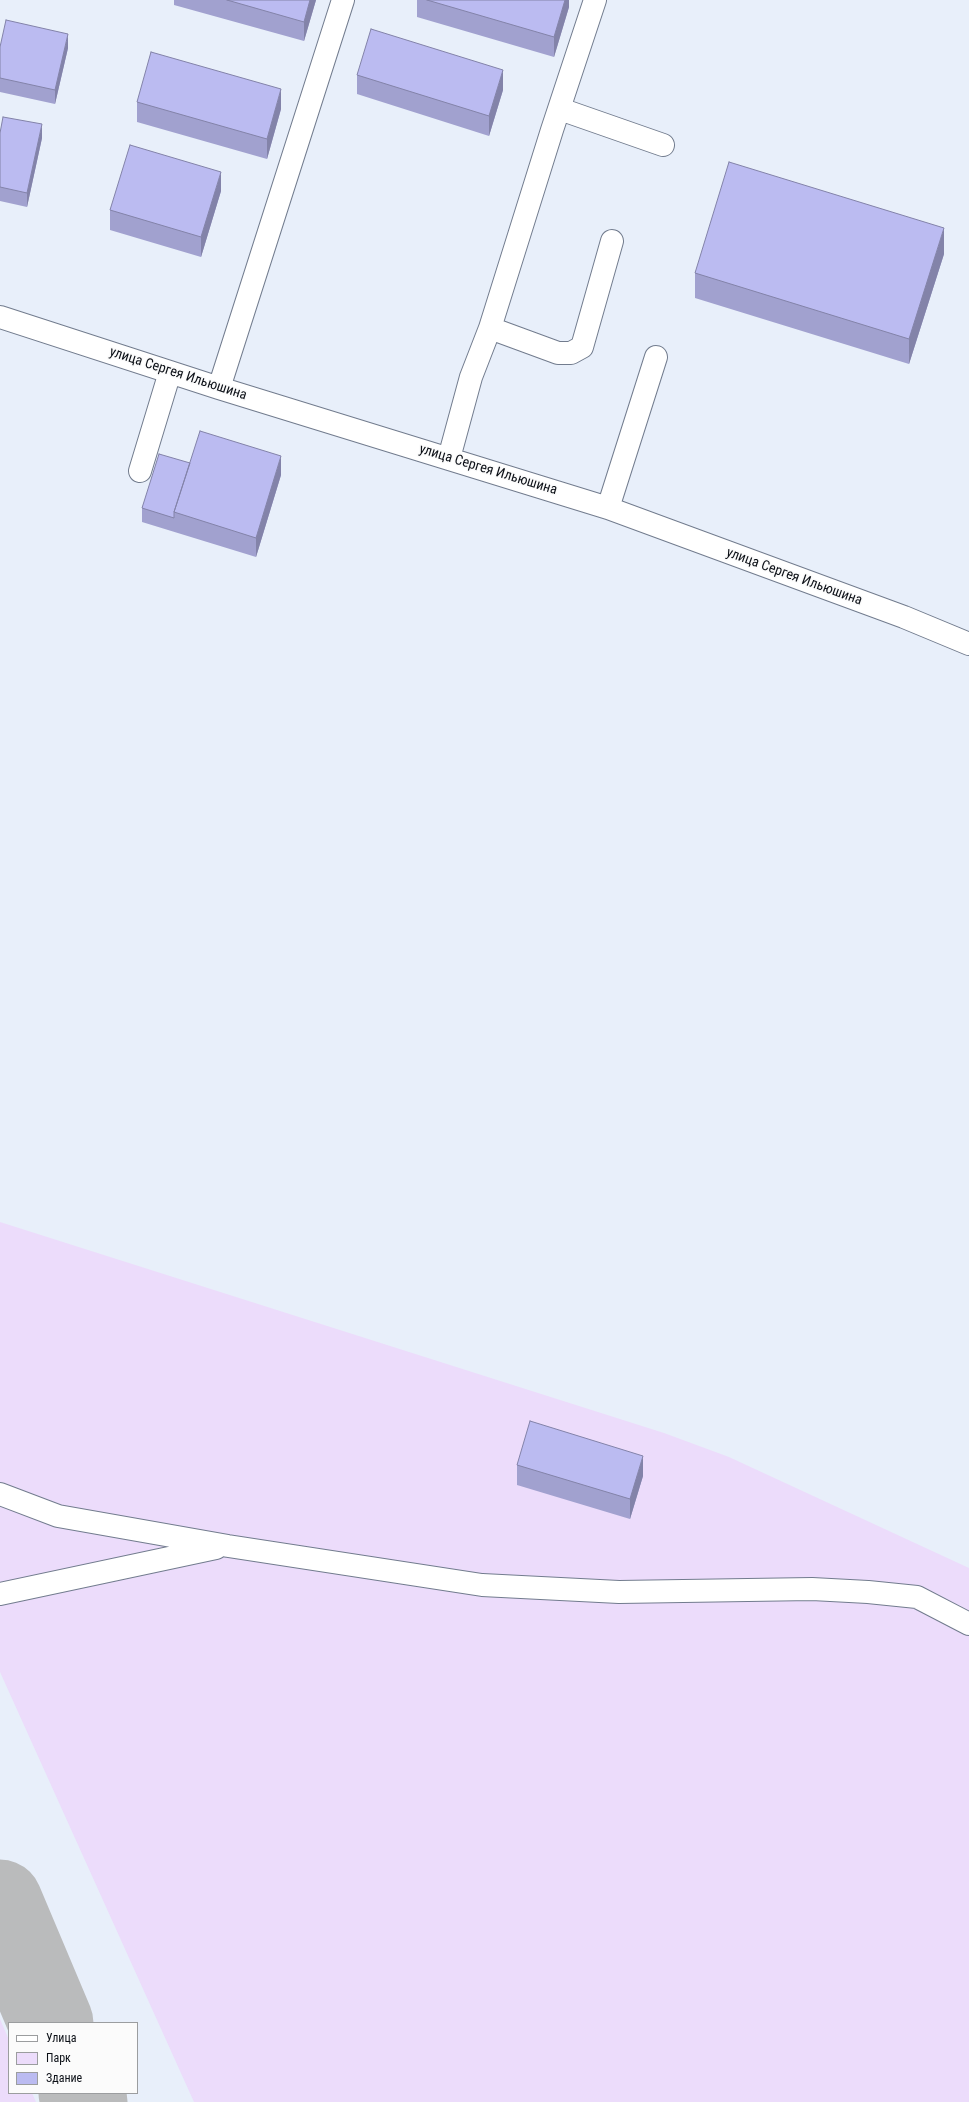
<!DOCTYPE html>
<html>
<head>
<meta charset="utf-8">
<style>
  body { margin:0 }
  #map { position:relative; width:969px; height:2102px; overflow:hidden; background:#fbfbfb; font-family:"Roboto Condensed",sans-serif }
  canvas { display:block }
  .legend { position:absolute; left:8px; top:2022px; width:130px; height:72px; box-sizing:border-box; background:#fbfbfb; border:1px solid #9b9d9f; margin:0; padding:5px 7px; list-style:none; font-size:12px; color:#0b0f16 }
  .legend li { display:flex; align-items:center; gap:8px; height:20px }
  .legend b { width:20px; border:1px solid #9b9d9f }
</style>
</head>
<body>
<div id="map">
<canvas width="969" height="2102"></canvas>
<ul class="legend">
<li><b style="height:5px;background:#fff"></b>Улица</li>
<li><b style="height:11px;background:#ecdcfb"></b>Парк</li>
<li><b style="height:11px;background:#bbbbf1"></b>Здание</li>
</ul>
</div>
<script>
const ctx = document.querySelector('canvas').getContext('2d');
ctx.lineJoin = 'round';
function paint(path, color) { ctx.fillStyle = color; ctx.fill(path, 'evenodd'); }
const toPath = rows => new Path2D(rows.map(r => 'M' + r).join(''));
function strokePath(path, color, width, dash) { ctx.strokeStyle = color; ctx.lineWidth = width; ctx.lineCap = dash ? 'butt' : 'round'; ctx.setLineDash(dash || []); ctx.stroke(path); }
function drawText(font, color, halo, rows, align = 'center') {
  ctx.font = font + ' "Roboto Condensed",sans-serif'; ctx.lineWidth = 3; ctx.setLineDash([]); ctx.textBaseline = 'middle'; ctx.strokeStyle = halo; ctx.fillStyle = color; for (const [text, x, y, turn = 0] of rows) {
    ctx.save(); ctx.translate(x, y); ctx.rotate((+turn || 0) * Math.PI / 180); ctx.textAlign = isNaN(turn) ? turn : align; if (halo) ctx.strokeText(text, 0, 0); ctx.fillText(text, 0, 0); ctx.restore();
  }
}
paint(toPath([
  [0,0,969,0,969,2102,0,2102],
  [9,2023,137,2023,137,2093,9,2093]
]), '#e8effa');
paint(toPath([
  [0,1222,664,1433,729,1457,969,1568,969,2102,194,2102,0,1672],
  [0,2019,9,2040,9,2093,32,2093,36,2102,0,2102]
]), '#ecdcfb');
strokePath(toPath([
  [0,1902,51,2023],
  [81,2093,85,2102]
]), '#babbbc', 85);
const minor = toPath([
  [560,109,663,145],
  [0,317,219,388,608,508,904,617,969,644],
  [490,328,558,353,571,353,582,347,612,241],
  [219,388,343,0],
  [449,458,471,377,490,328,552,130,595,0],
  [140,471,170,372],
  [608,508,656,357],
  [0,1494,58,1516,228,1546,482,1585,619,1592,812,1589,868,1592,917,1597,969,1624],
  [0,1594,216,1548]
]);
strokePath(minor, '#727c8e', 24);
strokePath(minor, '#fff', 22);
paint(toPath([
  [174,0,316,0,304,41,174,5],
  [417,0,569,0,569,7,554,57,417,17],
  [0,47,68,48,55,104,0,92],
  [357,75,503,90,489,136,357,94],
  [137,102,281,109,267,159,137,122],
  [0,133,42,138,27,207,0,201],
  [221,191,201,257,110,230,110,210],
  [944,254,909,364,695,298,695,273],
  [190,463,281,475,256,557,142,522,142,508],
  [517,1465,643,1476,630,1519,517,1485]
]), '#a1a1cf');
paint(toPath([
  [310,0,316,0,304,41,304,22],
  [565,0,569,0,569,7,554,57,554,37],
  [68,34,68,48,55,104,55,90],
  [503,70,503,90,489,136,489,116],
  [281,89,281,109,267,159,267,139],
  [42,124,42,138,27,207,27,193],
  [221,172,221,191,201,257,201,237],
  [944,228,944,254,909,364,909,339],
  [281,456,281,475,256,557,256,538],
  [643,1456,643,1476,630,1519,630,1499]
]), '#8383a9');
const building = toPath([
  [227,0,310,0,304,22,227,0],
  [427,0,565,0,554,37,427,0],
  [6,20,68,34,55,90,0,78,0,47,6,20],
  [371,29,503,70,489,116,357,75,371,29],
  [151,52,281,89,267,139,137,102,151,52],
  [3,117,42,124,27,193,0,187,0,133,3,117],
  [130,145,221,172,201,237,110,210,130,145],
  [729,162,944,228,909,339,695,273,729,162],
  [200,431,281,456,256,538,174,512,200,431],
  [159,454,190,463,174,512,174,518,142,508,159,454],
  [530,1421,643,1456,630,1499,517,1465,530,1421]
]);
paint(building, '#bbbbf1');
strokePath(building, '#8383a9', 1);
drawText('14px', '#0b0f16', '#fbfbfb', [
  ["улица Сергея Ильюшина",178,374,18],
  ["улица Сергея Ильюшина",488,470,17],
  ["улица Сергея Ильюшина",794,577,20]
]);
</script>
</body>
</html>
